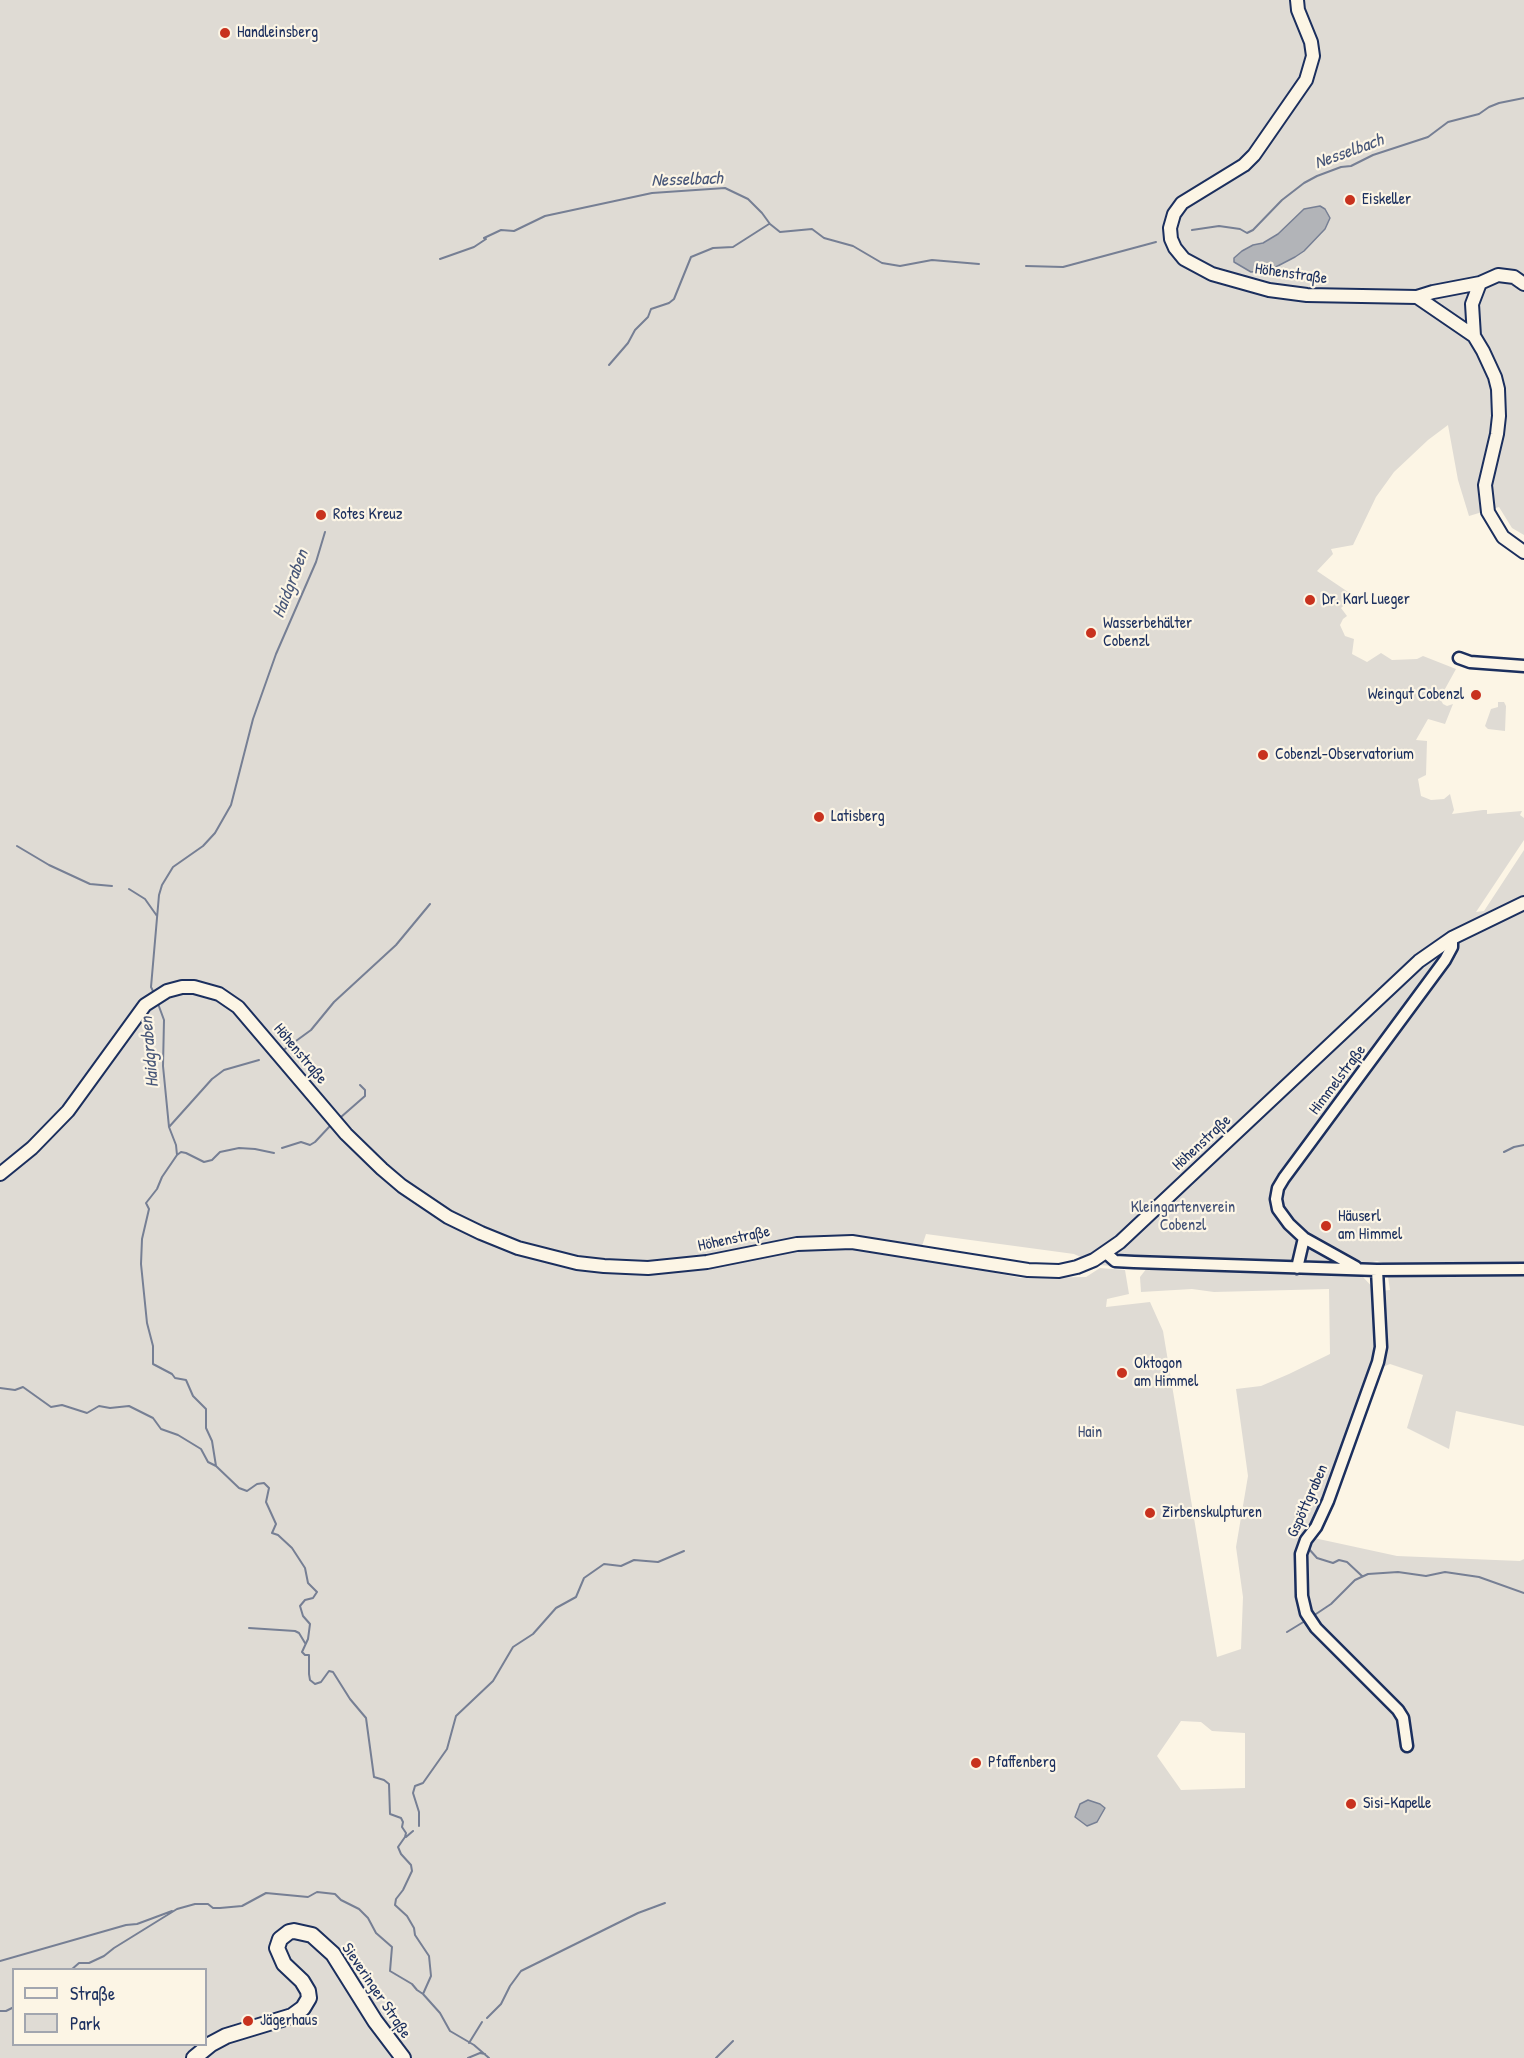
<!DOCTYPE html>
<html>
<head>
<meta charset="utf-8">
<style>
  body { margin:0 }
  #map { position:relative; width:1524px; height:2058px; overflow:hidden; background:#fcf5e5; font-family:"Patrick Hand",sans-serif }
  canvas { display:block }
  .legend { position:absolute; left:12px; top:1968px; width:195px; height:78px; box-sizing:border-box; background:#fcf5e5; border:2px solid #a2a6af; margin:0; padding:8px 10px; list-style:none; font-size:18px; color:#1b2f5e }
  .legend li { display:flex; align-items:center; gap:12px; height:30px }
  .legend b { width:30px; border:2px solid #a2a6af }
</style>
</head>
<body>
<div id="map">
<canvas width="1524" height="2058"></canvas>
<ul class="legend">
<li><b style="height:8px;background:#fcf5e5"></b>Straße</li>
<li><b style="height:16px;background:#dfdbd4"></b>Park</li>
</ul>
</div>
<script>
const ctx = document.querySelector('canvas').getContext('2d');
ctx.lineJoin = 'round';
function paint(path, color) { ctx.fillStyle = color; ctx.fill(path, 'evenodd'); }
const toPath = rows => new Path2D(rows.map(r => 'M' + r).join(''));
function strokePath(path, color, width, dash) { ctx.strokeStyle = color; ctx.lineWidth = width; ctx.lineCap = dash ? 'butt' : 'round'; ctx.setLineDash(dash || []); ctx.stroke(path); }
function drawText(font, color, halo, rows, align = 'center') {
  ctx.font = font + ' "Patrick Hand",sans-serif'; ctx.lineWidth = 4.5; ctx.setLineDash([]); ctx.textBaseline = 'middle'; ctx.strokeStyle = halo; ctx.fillStyle = color; for (const [text, x, y, turn = 0] of rows) {
    ctx.save(); ctx.translate(x, y); ctx.rotate((+turn || 0) * Math.PI / 180); ctx.textAlign = isNaN(turn) ? turn : align; if (halo) ctx.strokeText(text, 0, 0); ctx.fillText(text, 0, 0); ctx.restore();
  }
}
paint(toPath([
  [0,0,1524,0,1524,535,1512,528,1499,507,1469,516,1458,480,1448,425,1428,440,1394,472,1376,497,1353,545,1331,549,1333,554,1317,571,1354,596,1341,608,1347,616,1343,619,1340,625,1345,636,1354,639,1352,654,1367,662,1381,653,1392,660,1417,659,1423,656,1456,669,1440,698,1443,704,1447,706,1453,704,1445,724,1428,719,1416,740,1427,741,1426,775,1418,779,1421,796,1431,800,1444,799,1450,794,1454,810,1452,814,1483,810,1487,810,1487,814,1522,811,1520,815,1524,818,1524,840,1476,912,1484,911,1524,850,1524,1426,1456,1411,1449,1449,1407,1428,1423,1375,1390,1364,1380,1368,1324,1524,1314,1538,1397,1556,1520,1561,1524,1559,1524,2058,0,2058],
  [926,1234,1074,1254,1098,1265,1147,1268,1140,1277,1141,1292,1192,1289,1214,1292,1329,1289,1330,1354,1289,1374,1261,1386,1236,1389,1248,1476,1236,1547,1243,1597,1241,1649,1217,1657,1163,1331,1150,1302,1106,1307,1107,1299,1129,1294,1125,1270,1100,1268,1086,1277,1021,1278,918,1258],
  [1377,1261,1386,1264,1390,1290,1376,1291,1363,1277,1364,1264],
  [1181,1721,1201,1722,1212,1731,1245,1733,1245,1788,1181,1790,1157,1756],
  [14,1970,206,1970,206,2044,14,2044],
  [1498,702,1504,702,1506,706,1505,731,1488,729,1485,726,1491,709,1498,707]
]), '#dfdbd4');
const water = toPath([
  [1320,206,1325,209,1330,218,1325,229,1304,251,1295,257,1270,270,1251,272,1234,262,1234,258,1242,251,1253,245,1263,243,1278,234,1304,209,1320,206],
  [1088,1800,1100,1804,1105,1808,1097,1822,1087,1826,1075,1817,1080,1804,1088,1800]
]);
paint(water, '#b2b4b8');
strokePath(water, '#767f94', 1.5);
strokePath(toPath([
  [1192,230,1219,226,1240,229,1247,233,1253,230,1282,200,1304,183,1317,176,1341,167,1351,166,1373,155,1428,137,1448,122,1479,114,1489,107,1499,103,1524,98],
  [484,238,501,230,514,231,545,216,652,193,725,188,748,199,762,213,770,224,780,232,812,229,824,238,853,246,882,263,900,266,932,260,979,264],
  [440,259,474,247,486,239],
  [1026,266,1063,267,1156,242],
  [609,365,628,343,635,330,648,317,651,309,669,303,674,299,691,257,713,248,733,247,769,224],
  [17,846,49,865,90,884,112,886],
  [129,889,145,899,157,916],
  [154,993,151,987,159,895,162,885,173,867,203,846,215,833,231,805,253,719,276,654,316,562,325,532],
  [157,1001,164,1020,163,1066,169,1127,176,1145,177,1155,162,1177,157,1189,146,1203,149,1209,142,1239,141,1264,147,1323,153,1346,153,1364,172,1374,175,1378,186,1380,193,1396,206,1409,206,1428,212,1441,216,1466],
  [285,1049,311,1030,334,1002,396,945,430,904],
  [341,1117,365,1096,365,1090,360,1085],
  [169,1127,212,1079,224,1070,259,1060],
  [282,1148,301,1142,310,1145,315,1142,330,1126],
  [1504,1152,1514,1147,1524,1145],
  [177,1155,181,1152,186,1153,204,1162,212,1160,220,1152,239,1148,255,1149,274,1153],
  [0,1388,15,1390,23,1387,51,1407,62,1405,87,1413,99,1406,110,1408,129,1406,153,1418,161,1429,178,1435,201,1449,208,1462,216,1466,239,1488,247,1491,257,1484,264,1483,269,1488,266,1502,276,1524,272,1533,278,1535,292,1548,305,1568,308,1583,317,1592,313,1598,305,1600,300,1606,303,1616,310,1624,308,1639,302,1652,305,1655,309,1655,309,1674,310,1680,315,1684,321,1682,329,1671,333,1672,350,1699,366,1718,374,1777,384,1780,389,1784,390,1814,401,1818,403,1822,402,1827,406,1833,405,1837,398,1847,401,1854,411,1865,412,1871,403,1890,396,1899,395,1905,407,1916,414,1928,415,1935,429,1956,431,1976,423,1994],
  [1309,1549,1317,1558,1333,1563,1339,1560,1347,1562,1362,1576],
  [1313,1616,1331,1604,1355,1580,1368,1574,1398,1572,1426,1576,1445,1572,1479,1577,1524,1593],
  [249,1628,295,1631,299,1633,305,1643],
  [1287,1632,1305,1621],
  [419,1826,419,1812,413,1793,415,1786,423,1783,447,1749,456,1716,493,1681,513,1647,533,1634,556,1608,576,1597,584,1578,604,1564,621,1566,634,1560,658,1562,684,1551],
  [406,1837,413,1831],
  [0,1961,126,1925,137,1924,172,1911],
  [71,1970,79,1963,89,1963,104,1956,114,1948,177,1909,195,1904,208,1904,213,1908,220,1908,242,1906,266,1893,308,1897,317,1892,335,1894,341,1900,359,1909,368,1918,376,1933,392,1947,390,1971,412,1984,417,1990,423,1994,440,2013,450,2031,474,2045,489,2058],
  [0,2011,6,2011,14,2007],
  [487,2018,501,2004,510,1986,521,1971,638,1913,665,1903],
  [469,2043,482,2022],
  [468,2058,480,2053,485,2054],
  [716,2058,733,2041]
]), '#767f94', 2);
const minor = toPath([
  [1459,658,1470,662,1524,666],
  [1304,1238,1356,1267],
  [1106,1253,1115,1261,1134,1262,1377,1270,1524,1269],
  [1297,1268,1304,1238,1289,1224,1278,1209,1276,1199,1278,1188,1284,1178,1445,960,1452,947,1452,938],
  [1377,1270,1381,1347,1378,1362,1328,1501,1316,1527,1306,1540,1301,1554,1302,1596,1306,1613,1316,1628,1398,1710,1403,1718,1407,1746]
]);
const tertiary = toPath([
  [1297,0,1298,10,1311,42,1313,56,1306,80,1254,155,1244,165,1182,203,1174,214,1170,228,1171,239,1175,248,1184,259,1212,274,1269,290,1307,295,1417,297,1474,336,1483,351,1495,377,1498,389,1499,416,1497,434,1485,485,1488,512,1503,537,1524,552],
  [1417,297,1433,292,1480,283,1498,275,1514,277,1524,284],
  [1474,336,1472,304,1480,283],
  [0,1174,32,1148,68,1111,145,1005,167,991,182,987,194,987,219,994,238,1007,346,1134,382,1169,402,1186,448,1217,481,1233,518,1248,577,1263,604,1266,648,1268,707,1262,797,1244,852,1242,1028,1270,1059,1271,1077,1267,1094,1260,1120,1242,1419,961,1452,938,1524,903]
]);
const secondary = toPath([
  [194,2058,211,2044,226,2036,292,2016,303,2008,309,1998,308,1991,302,1981,284,1964,277,1948,280,1939,289,1932,294,1931,312,1935,333,1954,375,2021,403,2058]
]);
strokePath(minor, '#1b2f5e', 15);
strokePath(tertiary, '#1b2f5e', 16);
strokePath(secondary, '#1b2f5e', 18);
strokePath(minor, '#fcf5e5', 10);
strokePath(tertiary, '#fcf5e5', 12);
strokePath(secondary, '#fcf5e5', 14);
for (const [x, y, r, color] of [
  [225,33,6,"#c8321e"],
  [1350,200,6,"#c8321e"],
  [321,515,6,"#c8321e"],
  [1310,600,6,"#c8321e"],
  [1091,633,6,"#c8321e"],
  [1476,695,6,"#c8321e"],
  [1263,755,6,"#c8321e"],
  [819,817,6,"#c8321e"],
  [1326,1226,6,"#c8321e"],
  [1122,1373,6,"#c8321e"],
  [1150,1513,6,"#c8321e"],
  [976,1763,6,"#c8321e"],
  [1351,1804,6,"#c8321e"],
  [248,2021,6,"#c8321e"]
]) { const dot = new Path2D(); dot.arc(x, y, r, 0, 2 * Math.PI); ctx.fillStyle = color; ctx.fill(dot); strokePath(dot, '#fcf5e5', 2); }
drawText('16px', '#1b2f5e', '#fcf5e5', [
  ["Handleinsberg",237,33],
  ["Eiskeller",1362,200],
  ["Rotes Kreuz",333,515],
  ["Dr. Karl Lueger",1322,600],
  ["Wasserbehälter",1103,624],
  ["Cobenzl",1103,642],
  ["Weingut Cobenzl",1464,695,"right"],
  ["Cobenzl-Observatorium",1275,755],
  ["Latisberg",831,817],
  ["Häuserl",1338,1217],
  ["am Himmel",1338,1235],
  ["Oktogon",1134,1364],
  ["am Himmel",1134,1382],
  ["Zirbenskulpturen",1162,1513],
  ["Pfaffenberg",988,1763],
  ["Sisi-Kapelle",1363,1804],
  ["Jägerhaus",260,2021]
], 'left');
drawText('16px', '#1b2f5e', '#fcf5e5', [
  ["Höhenstraße",1291,274,8],
  ["Höhenstraße",300,1054,50],
  ["Himmelstraße",1338,1080,-53],
  ["Höhenstraße",1202,1143,-43],
  ["Höhenstraße",734,1239,-12],
  ["Gspöttgraben",1308,1501,-66],
  ["Sieveringer Straße",376,1991,56]
]);
drawText('16px', '#425176', '#fcf5e5', [
  ["Kleingartenverein",1183,1208],
  ["Cobenzl",1183,1226],
  ["Hain",1090,1433]
]);
drawText('italic 18px', '#485779', '#fcf5e5', [
  ["Nesselbach",1349,152,-20],
  ["Nesselbach",687,180,-2],
  ["Haidgraben",291,584,-69],
  ["Haidgraben",150,1052,-95]
]);
</script>
</body>
</html>
